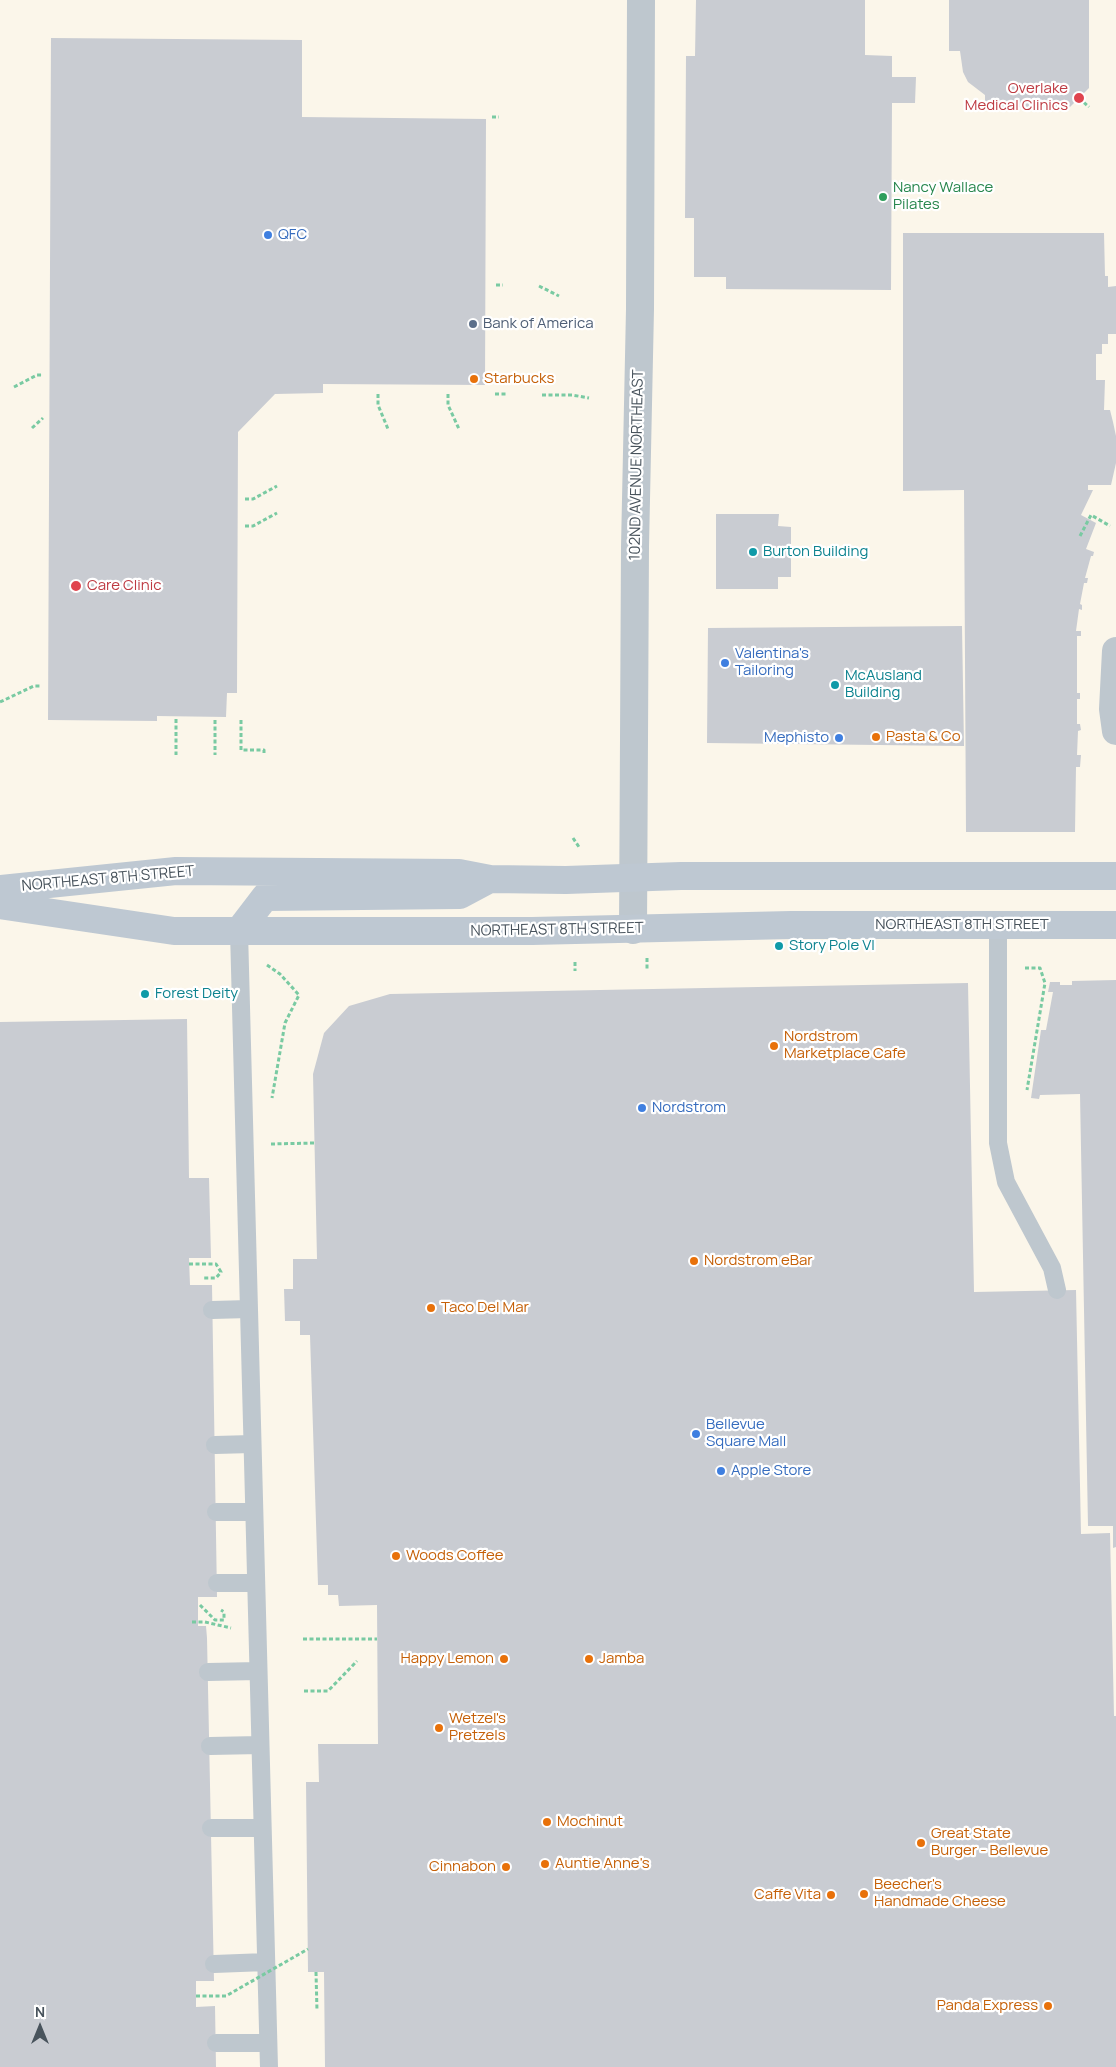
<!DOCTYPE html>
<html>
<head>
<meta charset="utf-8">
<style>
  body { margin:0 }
  #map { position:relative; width:1116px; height:2067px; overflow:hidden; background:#f2efef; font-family:Manrope,sans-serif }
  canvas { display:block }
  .north { position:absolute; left:15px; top:2002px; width:50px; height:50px; -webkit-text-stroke:4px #fff; paint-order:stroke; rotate:0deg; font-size:14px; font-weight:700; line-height:20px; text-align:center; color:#48535c }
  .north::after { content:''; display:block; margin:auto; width:18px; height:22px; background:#48535c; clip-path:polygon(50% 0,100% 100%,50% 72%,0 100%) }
</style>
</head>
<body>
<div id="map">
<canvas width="1116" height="2067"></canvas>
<div class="north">N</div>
</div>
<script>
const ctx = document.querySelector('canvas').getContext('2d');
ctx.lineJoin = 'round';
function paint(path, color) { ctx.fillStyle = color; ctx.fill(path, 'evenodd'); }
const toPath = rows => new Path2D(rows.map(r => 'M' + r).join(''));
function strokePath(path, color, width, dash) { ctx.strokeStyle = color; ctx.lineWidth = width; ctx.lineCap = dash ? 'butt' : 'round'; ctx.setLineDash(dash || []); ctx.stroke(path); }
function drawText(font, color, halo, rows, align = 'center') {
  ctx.font = font + ' Manrope,sans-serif'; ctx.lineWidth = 4.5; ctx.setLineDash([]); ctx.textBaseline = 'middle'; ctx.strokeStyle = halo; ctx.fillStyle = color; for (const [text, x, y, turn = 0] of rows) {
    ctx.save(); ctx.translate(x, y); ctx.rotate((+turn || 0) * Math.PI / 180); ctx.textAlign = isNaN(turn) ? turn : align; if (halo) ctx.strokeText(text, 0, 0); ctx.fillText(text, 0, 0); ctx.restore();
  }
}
paint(toPath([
  [0,0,1116,0,1116,2067,0,2067]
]), '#fbf6ea');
paint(toPath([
  [696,0,865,0,865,55,892,56,892,77,916,77,915,103,892,103,891,290,726,289,726,277,694,277,694,218,685,218,686,56,695,56],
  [949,0,1089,0,1089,88,1069,108,985,107,985,95,968,82,963,72,960,51,949,51],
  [51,38,302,40,302,117,486,119,485,385,323,384,323,393,275,394,238,432,237,693,227,693,226,717,157,716,157,721,48,720],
  [903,233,1104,233,1105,276,1108,276,1108,287,1116,286,1116,334,1108,334,1108,344,1102,344,1102,354,1096,354,1096,380,1105,380,1104,410,1110,410,1113,422,1116,436,1116,463,1111,485,1088,485,1088,490,1093,490,1081,515,1096,523,1086,549,1094,552,1093,556,1091,556,1085,578,1088,578,1087,583,1084,583,1080,604,1082,605,1082,610,1079,609,1076,631,1081,631,1081,636,1077,636,1077,693,1080,693,1080,699,1077,699,1077,724,1080,724,1081,730,1078,731,1077,755,1081,755,1080,767,1076,767,1075,832,966,832,964,490,903,491],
  [716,514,779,514,778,526,791,527,791,577,778,577,778,589,716,589],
  [962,626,964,746,707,743,708,628],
  [1116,980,1116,1547,1113,1548,1113,1526,1088,1526,1080,1094,1040,1095,1039,1099,1031,1098,1041,1030,1046,1030,1053,992,1048,992,1050,982,1060,982,1060,985,1072,985,1072,981],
  [968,983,974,1292,1076,1290,1081,1534,1110,1533,1114,1716,1116,1716,1116,2067,325,2067,324,1972,308,1972,306,1782,319,1782,318,1744,378,1744,377,1605,339,1606,338,1595,328,1595,328,1585,318,1585,310,1335,300,1335,300,1321,285,1321,284,1289,293,1289,293,1259,317,1259,313,1074,324,1033,349,1006,390,994],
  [187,1019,189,1178,209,1178,211,1258,189,1258,190,1285,212,1285,217,1597,198,1597,198,1626,206,1626,207,1638,214,1981,196,1981,196,2007,215,2006,216,2067,0,2067,0,1022]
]), '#c9ccd2');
strokePath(toPath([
  [1079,98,1089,107],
  [492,117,499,117],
  [496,285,503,285],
  [539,286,559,296],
  [14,387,37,375,43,375],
  [378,394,378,405,388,429],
  [448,394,448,405,459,429],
  [495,394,507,394],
  [542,395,572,395,589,398],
  [32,428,43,418],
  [245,499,253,499,277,486],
  [245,526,253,526,277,513],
  [1080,536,1091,515,1110,526],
  [0,702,34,686,40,686],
  [176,719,176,755],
  [215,720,215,755],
  [241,720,241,750,264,750,264,755],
  [573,838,579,847],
  [647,958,647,970],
  [575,962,575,971],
  [267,965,280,974,299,995,285,1023,272,1098],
  [1025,968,1040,968,1045,983,1027,1090],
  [271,1144,315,1143],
  [189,1264,216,1264,221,1272,216,1278,203,1278],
  [200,1605,215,1620,224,1620,224,1612,221,1610],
  [192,1622,205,1622,231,1628],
  [303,1639,377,1639],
  [304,1691,328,1691,357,1661],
  [316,1972,317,2011]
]), '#79caa2', 3, [4, 2.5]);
strokePath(toPath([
  [998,925,998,1143,1006,1182,1052,1268,1057,1290],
  [239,931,269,2067],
  [212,1310,249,1309],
  [215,1445,252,1444],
  [216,1512,254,1512],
  [217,1583,256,1583],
  [208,1672,258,1671],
  [210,1746,260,1745],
  [211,1828,262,1828],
  [214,1964,266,1962],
  [216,2043,268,2043]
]), '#bec7ce', 18);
strokePath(toPath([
  [1116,651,1113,709,1116,731]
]), '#bec7ce', 28);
strokePath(toPath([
  [633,930,635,547,640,309,641,0]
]), '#bec7ce', 28);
strokePath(toPath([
  [0,889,176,871,459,873,490,879,566,880,681,876,1116,876],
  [0,905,174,931,532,931,791,925,1116,925],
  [239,931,265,897,460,895,490,879]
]), '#bec8d2', 28);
strokePath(toPath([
  [196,1996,226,1996,308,1949]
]), '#79caa2', 3, [4, 2.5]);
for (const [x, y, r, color] of [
  [1079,98,6,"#e0444e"],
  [883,197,5,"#2e9e5b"],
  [268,235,5,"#3f7fe0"],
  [473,324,5,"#5c6f8a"],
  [474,379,5,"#e8710a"],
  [753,552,5,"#0f9aa8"],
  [76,586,6,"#e0444e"],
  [725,663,5,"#3f7fe0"],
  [835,685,5,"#0f9aa8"],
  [876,737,5,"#e8710a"],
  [839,738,5,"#3f7fe0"],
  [779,946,5,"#0f9aa8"],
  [145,994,5,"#0f9aa8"],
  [774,1046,5,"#e8710a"],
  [642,1108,5,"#3f7fe0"],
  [694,1261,5,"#e8710a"],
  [431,1308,5,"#e8710a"],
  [696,1434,5,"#3f7fe0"],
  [721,1471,5,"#3f7fe0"],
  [396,1556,5,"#e8710a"],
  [504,1659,5,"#e8710a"],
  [589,1659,5,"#e8710a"],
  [439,1728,5,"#e8710a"],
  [547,1822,5,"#e8710a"],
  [921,1843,5,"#e8710a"],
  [545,1864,5,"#e8710a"],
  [506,1867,5,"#e8710a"],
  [864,1894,5,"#e8710a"],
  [831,1895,5,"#e8710a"],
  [1048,2006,5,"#e8710a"]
]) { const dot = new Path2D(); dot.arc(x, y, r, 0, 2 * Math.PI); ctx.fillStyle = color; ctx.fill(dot); strokePath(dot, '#fff', 2); }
drawText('15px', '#be3a42', '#fff', [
  ["Overlake",1068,89],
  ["Medical Clinics",1068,106],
  ["Care Clinic",87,586,"left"]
], 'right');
drawText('15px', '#27864d', '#fff', [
  ["Nancy Wallace",893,188],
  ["Pilates",893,205]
], 'left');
drawText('15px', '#366cbe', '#fff', [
  ["QFC",278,235],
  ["Valentina's",735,654],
  ["Tailoring",735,671],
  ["Mephisto",829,738,"right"],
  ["Nordstrom",652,1108],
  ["Bellevue",706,1425],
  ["Square Mall",706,1442],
  ["Apple Store",731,1471]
], 'left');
drawText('15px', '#4e5e75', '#fff', [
  ["Bank of America",483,324]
], 'left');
drawText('15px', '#c56008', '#fff', [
  ["Starbucks",484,379],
  ["Pasta & Co",886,737],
  ["Nordstrom",784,1037],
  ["Marketplace Cafe",784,1054],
  ["Nordstrom eBar",704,1261],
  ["Taco Del Mar",441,1308],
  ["Woods Coffee",406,1556],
  ["Happy Lemon",494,1659,"right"],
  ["Jamba",599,1659],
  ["Wetzel's",449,1719],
  ["Pretzels",449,1736],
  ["Mochinut",557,1822],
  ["Great State",931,1834],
  ["Burger - Bellevue",931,1851],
  ["Auntie Anne's",555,1864],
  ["Cinnabon",496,1867,"right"],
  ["Beecher's",874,1885],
  ["Handmade Cheese",874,1902],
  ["Caffe Vita",821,1895,"right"],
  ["Panda Express",1038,2006,"right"]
], 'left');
drawText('15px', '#48535c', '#fff', [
  ["102ND AVENUE NORTHEAST",637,465,-89],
  ["NORTHEAST 8TH STREET",108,879,-5],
  ["NORTHEAST 8TH STREET",962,925],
  ["NORTHEAST 8TH STREET",557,930,-1]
]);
drawText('15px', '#0d838f', '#fff', [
  ["Burton Building",763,552],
  ["McAusland",845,676],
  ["Building",845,693],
  ["Story Pole VI",789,946],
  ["Forest Deity",155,994]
], 'left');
</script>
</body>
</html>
